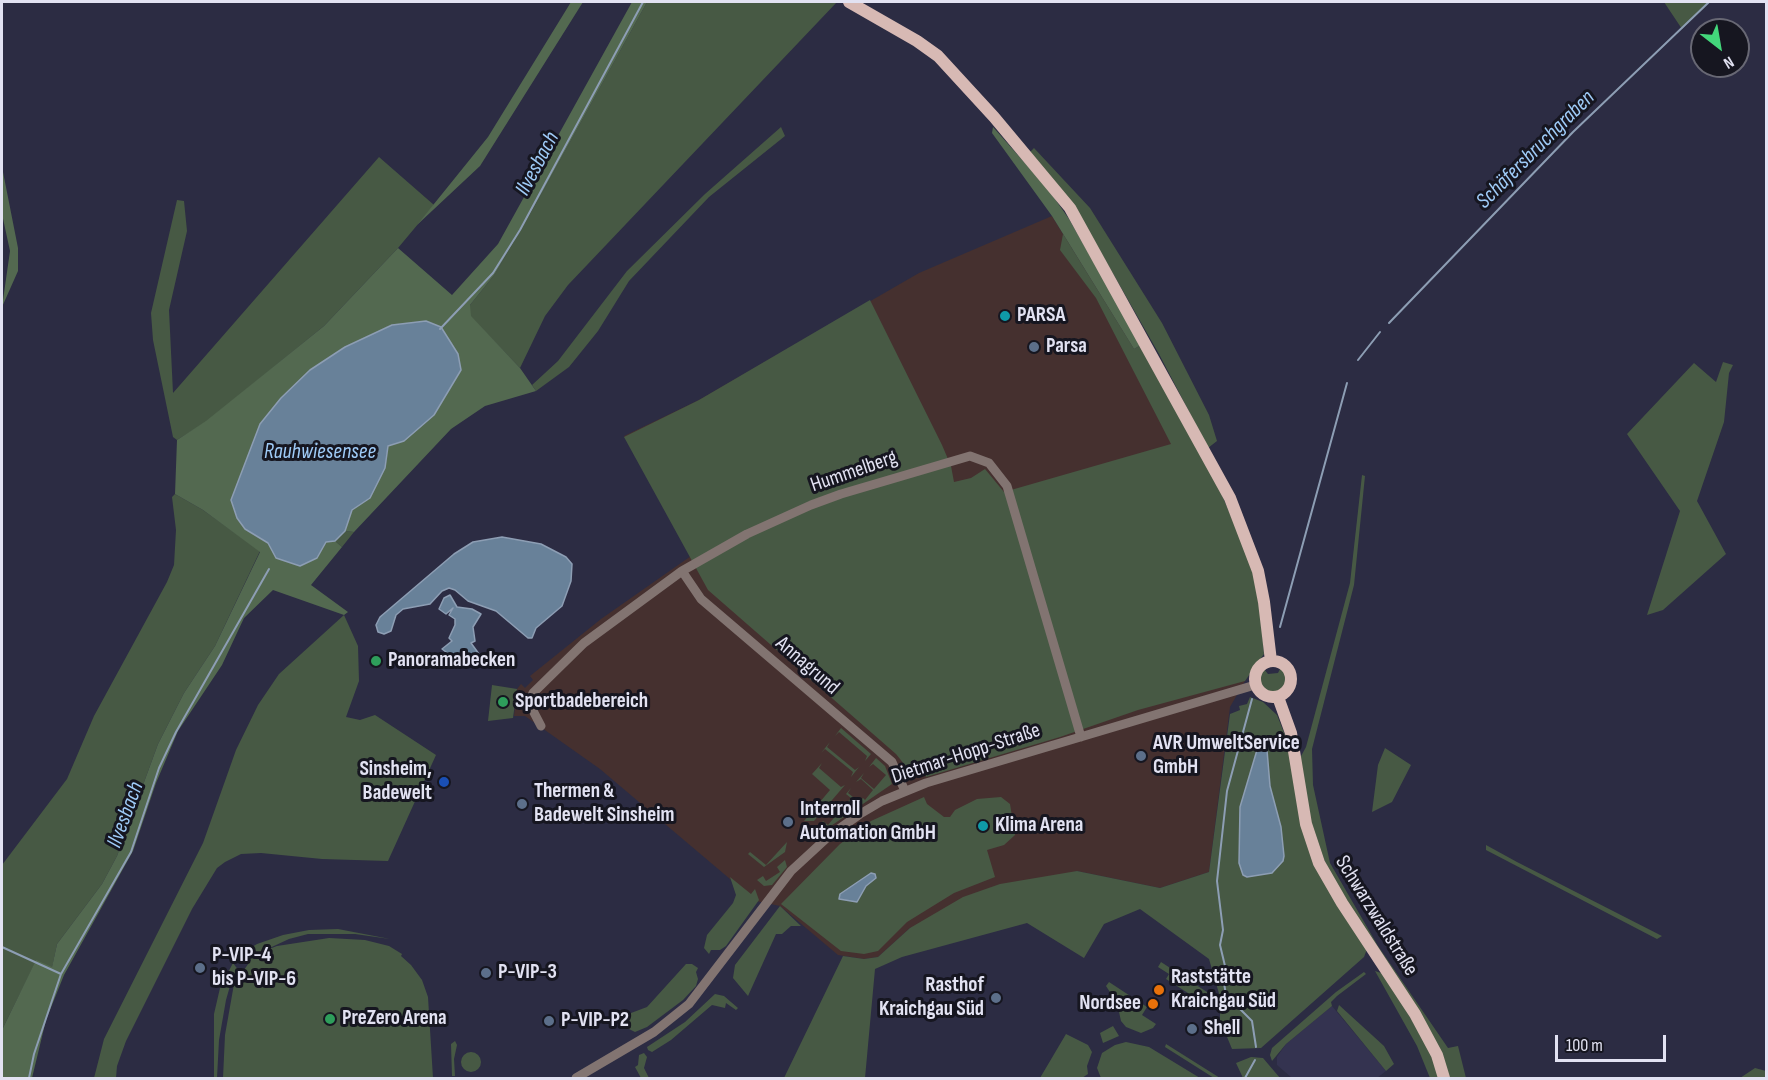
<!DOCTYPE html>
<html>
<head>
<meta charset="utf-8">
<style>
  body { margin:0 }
  #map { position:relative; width:1768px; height:1080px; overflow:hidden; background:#2c2c43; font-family:"Sofia Sans Condensed",sans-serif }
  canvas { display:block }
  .frame { position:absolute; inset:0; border:3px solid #e2e2f2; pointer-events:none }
  .north { position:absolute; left:1690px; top:18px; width:60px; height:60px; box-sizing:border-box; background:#161620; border:2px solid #686874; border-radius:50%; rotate:149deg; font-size:16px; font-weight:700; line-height:24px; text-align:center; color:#e2e2f2 }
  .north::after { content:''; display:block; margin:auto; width:21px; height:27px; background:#43d77b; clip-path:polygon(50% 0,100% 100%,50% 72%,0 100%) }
  .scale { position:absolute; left:1555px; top:1035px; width:111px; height:27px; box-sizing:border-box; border:3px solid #e2e2f2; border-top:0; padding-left:8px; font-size:18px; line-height:21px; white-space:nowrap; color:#e2e2f2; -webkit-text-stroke:4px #161620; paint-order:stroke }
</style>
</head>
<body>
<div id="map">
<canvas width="1768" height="1080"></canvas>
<div class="frame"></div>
<div class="north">N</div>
<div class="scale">100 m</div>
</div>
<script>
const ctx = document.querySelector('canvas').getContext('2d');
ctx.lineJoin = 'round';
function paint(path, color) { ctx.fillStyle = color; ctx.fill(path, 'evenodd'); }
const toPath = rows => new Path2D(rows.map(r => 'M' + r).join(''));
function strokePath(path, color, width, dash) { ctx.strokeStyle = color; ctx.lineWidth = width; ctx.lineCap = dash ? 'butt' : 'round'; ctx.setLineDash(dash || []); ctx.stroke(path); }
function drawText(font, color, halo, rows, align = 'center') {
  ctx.font = font + ' "Sofia Sans Condensed",sans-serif'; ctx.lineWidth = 6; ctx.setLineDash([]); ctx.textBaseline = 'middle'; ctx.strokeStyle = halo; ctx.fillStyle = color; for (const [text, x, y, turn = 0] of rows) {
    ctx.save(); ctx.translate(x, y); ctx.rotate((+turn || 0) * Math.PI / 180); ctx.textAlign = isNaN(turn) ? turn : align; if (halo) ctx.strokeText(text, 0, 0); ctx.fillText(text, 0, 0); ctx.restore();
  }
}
paint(toPath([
  [1052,216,1150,375,1236,630,1245,681,1230,707,1209,872,1160,888,1077,871,910,928,878,957,864,959,838,955,780,906,756,901,600,769,525,716,514,716,517,689,521,684,525,688,533,680,530,676,601,619,691,556,624,436,699,400,919,273]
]), '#45302f');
paint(toPath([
  [1332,1006,1386,1071,1377,1078,1292,1078,1277,1065,1277,1057,1286,1044]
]), '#343350');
paint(toPath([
  [647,2,837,2,568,285,545,316,520,368,470,316,470,305,495,274,542,193],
  [1664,2,1710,2,1682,29],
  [781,127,785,136,709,197,629,281,598,331,569,367,536,391,532,385,558,361,627,271,705,194],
  [1034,148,1090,208,1162,323,1209,415,1217,441,1208,448,1159,354,1080,216,1029,153],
  [379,157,434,205,398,248,324,326,206,422,177,440,173,437,153,340,151,313,177,200,184,201,187,231,169,310,173,393],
  [1063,234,1134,349,1141,345,1217,483,1253,569,1261,618,1264,654,1245,681,1138,710,1060,737,926,777,924,772,912,774,896,754,708,590,624,437,699,400,870,300,942,445,951,466,954,482,971,478,985,469,1004,492,1171,444,1096,298,1060,250],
  [1723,362,1733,365,1729,373,1724,422,1697,501,1726,554,1663,610,1647,615,1680,511,1627,434,1694,363,1716,382],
  [1362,475,1365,476,1354,585,1312,749,1313,785,1330,863,1378,946,1448,1048,1458,1046,1466,1078,1448,1078,1344,901,1313,837,1300,758,1306,747,1350,583],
  [175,494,203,510,260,551,215,646,184,693,158,744,117,856,102,884,57,944,52,968,36,961,2,1030,2,865,67,779,94,716,167,582,174,565,176,530,172,497],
  [345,531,354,532,342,547,335,541],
  [344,615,358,646,359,681,346,717,360,720,375,715,436,755,388,861,322,859,261,853,241,854,225,862,217,868,192,909,126,1041,117,1066,116,1078,94,1078,104,1039,203,843,236,750,258,705,279,674],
  [1281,667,1287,676,1286,686,1278,693,1265,691,1259,682,1261,672,1264,669,1268,674,1278,673],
  [492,685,517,689,513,718,488,721],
  [1250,697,1263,702,1277,715,1289,745,1304,828,1367,949,1364,957,1261,1048,1232,1049,1220,1020,1220,997,1209,959,1140,909,1104,924,1084,958,1027,923,902,957,875,969,865,1078,784,1078,843,956,864,959,878,957,910,928,963,897,1000,884,1077,871,1160,888,1209,872,1230,714,1240,710,1239,706,1247,704],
  [841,728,871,754,865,761,867,756,839,732,835,736],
  [830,742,827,747,855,770,859,767,851,777,853,772,825,749,821,753],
  [1385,748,1411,765,1392,802,1372,812,1378,765],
  [876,758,885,766,892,784,825,830,820,825,823,821,828,825,833,819,851,798,846,794,851,788,848,793,859,802,863,798,865,800,873,790,861,779,856,782,864,773,861,778,874,789,886,775,873,764,869,767],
  [822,763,819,768,841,787,845,785,814,821,804,821,830,790,812,774],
  [924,797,927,804,944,817,950,817,955,810,977,799,1001,797,1010,804,1015,835,1004,845,987,850,995,877,954,893,907,922,878,951,864,954,841,951,781,904,840,844,871,821],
  [787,842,785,852,764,867,748,854,750,852,766,865],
  [1486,845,1517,862,1662,936,1657,939,1486,850],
  [785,860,787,867,772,885,764,886,757,880,763,876,766,881,780,872,777,867],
  [730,877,751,894,755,889,759,900,726,946,720,950,711,950,709,954,704,948,707,935,733,903,736,895],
  [780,906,801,926,791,926,782,934,776,934,748,996,733,978,735,965],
  [338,929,390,939,355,934,308,934,289,939,261,952,277,946,329,938,365,940,389,946,402,954,401,956,411,965,422,980,428,997,433,1078,223,1078,225,1035,234,984,251,960,242,953,257,944,283,935,309,930],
  [1161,962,1207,992,1213,1009,1166,979,1169,974,1158,967],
  [233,963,239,971,230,986,226,1000,219,1040,217,1078,214,1078,214,1014,220,988],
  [686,964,692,964,698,968,696,972,698,979,696,986,683,1000,647,1027,635,1032,627,1028,631,1013,647,1007],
  [1375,971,1384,974,1388,979,1433,1057,1439,1078,1430,1078,1417,1046],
  [1364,972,1366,974,1337,996,1331,1002,1332,1006,1286,1044,1272,1061,1270,1055,1272,1048,1336,992],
  [1109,982,1147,1007,1142,1015,1156,1024,1153,1028,1141,1033,1126,1027,1121,1021,1117,1003,1106,986],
  [715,994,724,996,738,1008,736,1010,726,1003,725,1008,712,1005,671,1040,652,1052,648,1050,647,1047,685,1022],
  [1339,1005,1384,1046,1394,1064,1386,1071,1337,1011],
  [1113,1026,1119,1036,1103,1043,1100,1033],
  [1066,1034,1088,1045,1092,1052,1087,1066,1088,1074,1082,1078,1040,1078],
  [455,1041,457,1045,454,1059,455,1076,452,1076,451,1044],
  [1126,1042,1149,1047,1200,1078,1101,1078,1097,1068,1102,1053,1115,1045],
  [1166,1044,1220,1078,1214,1078,1165,1047],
  '461 1062a10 10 0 1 1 20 0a10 10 0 1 1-20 0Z',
  [644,1053,647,1057,644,1068,649,1078,641,1078,635,1067,638,1065,639,1055],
  [1251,1057,1263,1058,1280,1078,1243,1078,1236,1063],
  [1755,1068,1766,1071,1766,1078,1740,1078]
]), '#475944');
paint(toPath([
  [571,2,583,2,480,166,417,225,488,137],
  [632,2,647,2,542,193,495,274,470,305,471,316,520,368,536,391,485,406,451,429,354,532,345,531,352,510,370,498,385,468,388,446,434,415,461,370,458,354,441,327,426,321,392,325,345,347,310,370,237,518,245,529,268,543,277,558,300,566,317,558,326,542,335,541,342,547,311,585,348,612,344,615,273,590,244,618,222,665,178,731,156,783,133,851,64,975,46,1020,32,1078,2,1078,2,1030,36,960,52,967,57,944,102,884,117,856,158,744,184,693,215,646,260,552,203,510,175,494,177,440,206,421,324,326,398,248,452,295,498,244],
  [993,127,1048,189,1069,219,1141,345,1134,349,1052,216,992,133],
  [3,172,18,248,18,271,2,307,10,251,2,214]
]), '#536950');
const water = toPath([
  [426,321,441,327,458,354,461,370,434,415,404,441,388,446,385,468,370,498,352,510,345,531,335,541,326,542,317,558,300,566,276,558,268,543,245,529,237,518,231,500,260,424,281,398,310,370,345,347,392,325,426,321],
  [502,537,541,544,566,557,572,564,571,581,562,606,536,628,532,638,528,638,496,611,468,601,455,590,449,588,442,591,430,604,403,609,396,615,391,631,384,634,378,632,376,625,380,617,454,554,473,542,502,537],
  [450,595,457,607,472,609,481,614,473,627,475,641,471,643,479,654,470,659,454,658,442,649,452,641,449,638,455,625,455,619,449,615,453,608,446,614,439,609,444,598,450,595],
  [1257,750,1267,750,1270,786,1281,827,1284,856,1283,861,1272,873,1247,877,1243,875,1239,863,1240,807,1257,750],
  [871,873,875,874,876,878,866,886,857,902,839,899,840,894,871,873]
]);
paint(water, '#688199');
strokePath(water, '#8d9eb4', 1.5);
strokePath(toPath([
  [1389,323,1573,132,1709,2],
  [440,329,493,273,520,230,643,2],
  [1358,360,1380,332],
  [1280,627,1347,383],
  [2,947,61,974],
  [1225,966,1220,945,1223,930,1217,881,1227,791,1252,699],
  [1223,977,1226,995,1252,1021,1256,1047],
  [29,1078,34,1054,61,974,131,852,159,768,176,732,269,569],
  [1245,1078,1255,1060]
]), '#8d9eb4', 2);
strokePath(toPath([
  [682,571,701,599,892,762,905,791],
  [541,726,529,703,533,693,584,643,682,571,747,534,811,505,841,494,970,456,989,463,1007,486,1081,737],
  [576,1078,654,1032,689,1004,791,871,829,836,860,814,882,801,926,783,1255,685]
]), '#827471', 9);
strokePath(toPath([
  [849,2,917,41,938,56,994,117,1070,208,1230,498,1258,571,1264,602,1271,661],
  '1255 679a18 18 0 1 1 36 0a18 18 0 1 1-36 0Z',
  [1278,697,1291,733,1306,824,1319,863,1342,903,1415,1014,1437,1055,1444,1078]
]), '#d7b9b4', 12);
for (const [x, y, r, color] of [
  [1005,316,6,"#0f9aa8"],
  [1034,347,6,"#5c6f8a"],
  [376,661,6,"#2e9e5b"],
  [503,702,6,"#2e9e5b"],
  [1141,756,6,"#5c6f8a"],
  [444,782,6,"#1a4fb4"],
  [522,804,6,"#5c6f8a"],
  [788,822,6,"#5c6f8a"],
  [983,826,6,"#0f9aa8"],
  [200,968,6,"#5c6f8a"],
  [486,973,6,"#5c6f8a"],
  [1159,990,6,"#e8710a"],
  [996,998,6,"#5c6f8a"],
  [1153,1004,6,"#e8710a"],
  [330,1019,6,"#2e9e5b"],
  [549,1021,6,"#5c6f8a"],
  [1192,1029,6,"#5c6f8a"]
]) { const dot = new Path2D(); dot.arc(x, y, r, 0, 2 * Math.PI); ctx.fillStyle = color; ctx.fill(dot); strokePath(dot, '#161620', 2); }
drawText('bold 21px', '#e2e2f2', '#161620', [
  ["PARSA",1017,316],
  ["Parsa",1046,347],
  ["Panoramabecken",388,661],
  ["Sportbadebereich",515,702],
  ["AVR UmweltService",1153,744],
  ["GmbH",1153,768],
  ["Sinsheim,",432,770,"right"],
  ["Badewelt",432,794,"right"],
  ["Thermen &",534,792],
  ["Badewelt Sinsheim",534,816],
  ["Interroll",800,810],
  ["Automation GmbH",800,834],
  ["Klima Arena",995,826],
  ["P-VIP-4",212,956],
  ["bis P-VIP-6",212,980],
  ["P-VIP-3",498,973],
  ["Raststätte",1171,978],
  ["Kraichgau Süd",1171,1002],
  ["Rasthof",984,986,"right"],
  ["Kraichgau Süd",984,1010,"right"],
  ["Nordsee",1141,1004,"right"],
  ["PreZero Arena",342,1019],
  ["P-VIP-P2",561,1021],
  ["Shell",1204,1029]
], 'left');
drawText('21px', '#e2e2f2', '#161620', [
  ["Hummelberg",854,472,-19],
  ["Annagrund",807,666,41],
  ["Dietmar-Hopp-Straße",966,754,-18],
  ["Schwarzwaldstraße",1376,916,58]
]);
drawText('italic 22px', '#9fcbf7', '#161620', [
  ["Schäfersbruchgraben",1536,150,-45],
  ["Ilvesbach",538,164,-62],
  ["Rauhwiesensee",320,452],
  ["Ilvesbach",126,815,-70]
]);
</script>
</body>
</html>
